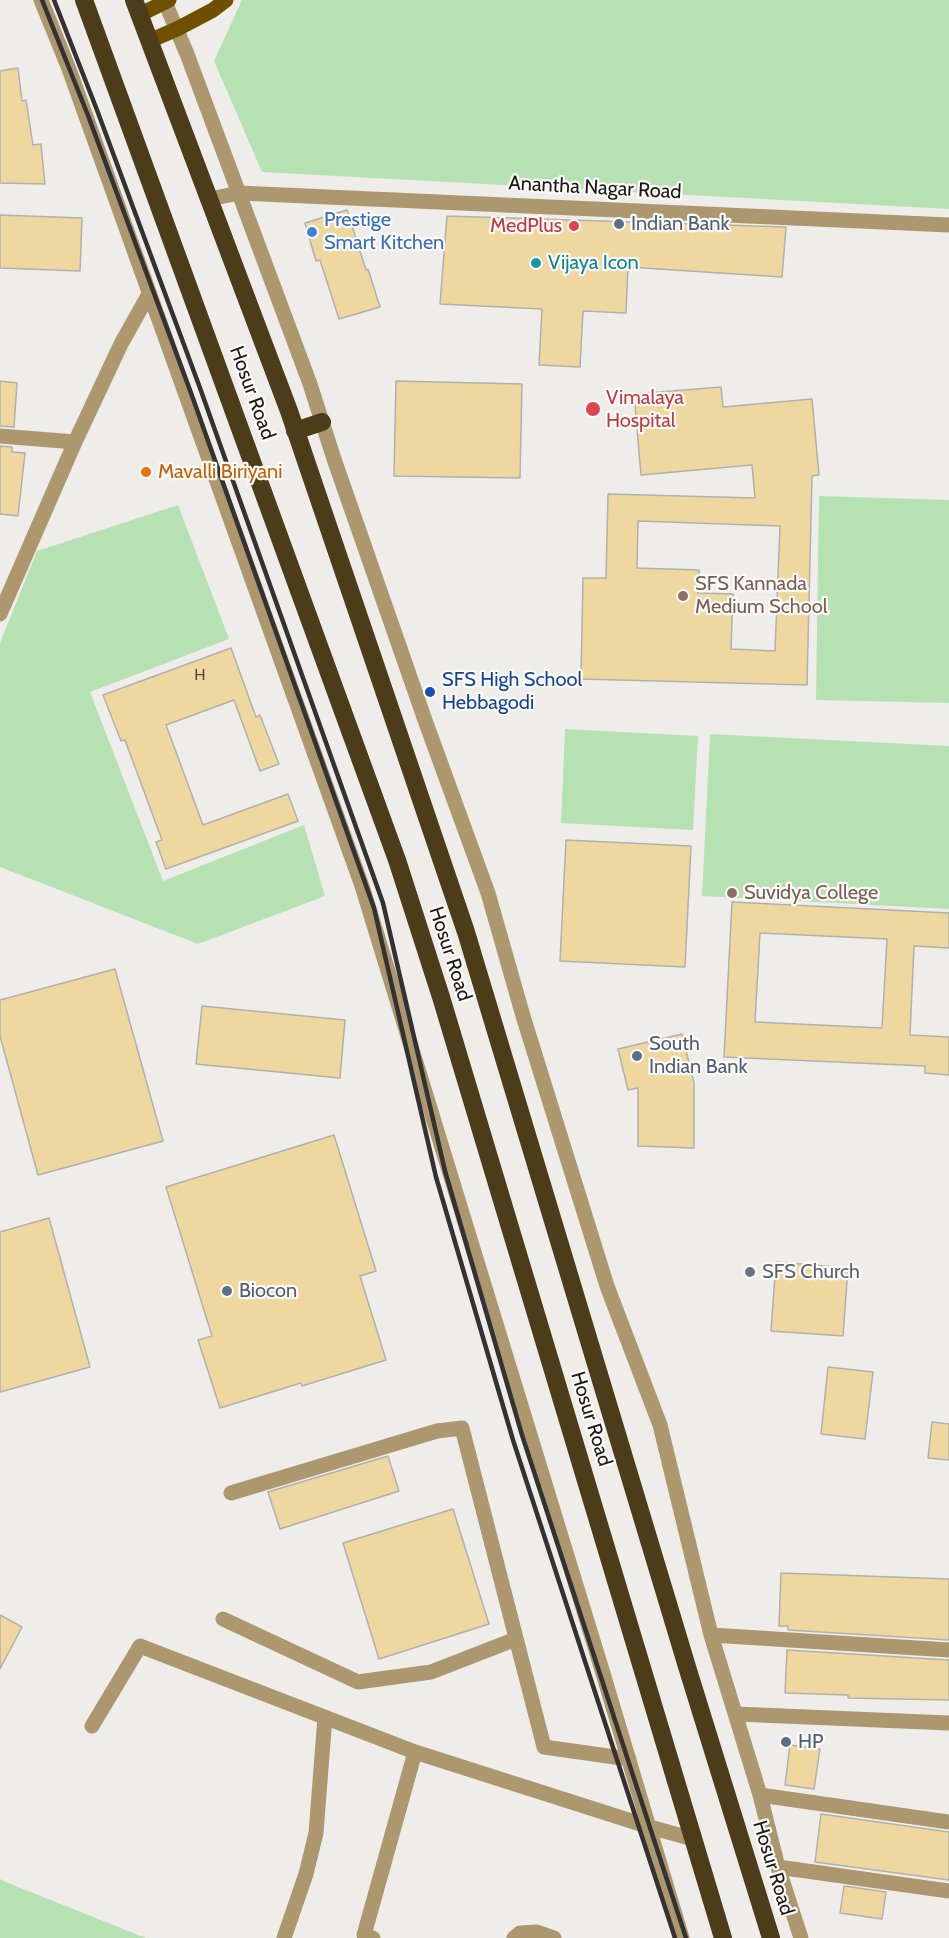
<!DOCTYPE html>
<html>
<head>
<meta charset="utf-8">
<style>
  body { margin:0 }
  canvas { display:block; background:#efedea }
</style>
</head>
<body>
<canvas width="949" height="1938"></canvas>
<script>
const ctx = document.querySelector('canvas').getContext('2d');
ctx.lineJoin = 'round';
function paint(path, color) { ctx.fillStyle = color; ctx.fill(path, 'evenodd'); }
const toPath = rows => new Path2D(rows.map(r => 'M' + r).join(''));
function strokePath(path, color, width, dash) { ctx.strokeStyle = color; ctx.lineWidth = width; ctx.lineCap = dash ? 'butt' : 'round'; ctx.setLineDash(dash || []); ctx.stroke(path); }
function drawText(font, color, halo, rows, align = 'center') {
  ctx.font = font + ' Cabin,sans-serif'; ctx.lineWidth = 4.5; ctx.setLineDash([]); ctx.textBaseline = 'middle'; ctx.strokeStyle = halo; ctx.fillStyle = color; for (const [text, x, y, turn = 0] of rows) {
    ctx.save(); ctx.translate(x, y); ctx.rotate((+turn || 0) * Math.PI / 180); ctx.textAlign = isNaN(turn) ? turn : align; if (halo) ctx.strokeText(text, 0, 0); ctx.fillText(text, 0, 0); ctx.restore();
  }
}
paint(toPath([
  [242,0,949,0,949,209,262,172,214,61],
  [819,496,949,500,949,703,816,700],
  [178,505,229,639,90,692,163,881,304,825,325,896,198,944,0,867,0,643,37,551],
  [565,729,698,736,693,830,561,823],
  [710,734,949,746,949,909,702,896],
  [0,1879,8,1883,146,1938,0,1938]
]), '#b6e1b3');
const building = toPath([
  [18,68,22,101,26,100,33,145,41,144,45,184,0,183,0,71,18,68],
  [347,210,366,270,368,269,380,307,339,319,320,260,316,261,305,223,347,210],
  [0,215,82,218,80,271,0,268,0,215],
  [447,216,786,227,782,277,628,267,626,313,583,311,580,367,539,365,542,309,440,304,447,216],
  [0,381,17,383,14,427,0,426,0,381],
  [396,381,522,384,520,478,394,476,396,381],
  [721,387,723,407,812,399,819,475,812,476,807,685,581,679,583,578,606,578,608,494,755,498,752,465,641,475,634,394,721,387],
  [638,521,780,526,775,651,731,649,733,594,698,593,699,570,637,568,638,521],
  [0,446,12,447,12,452,25,453,18,516,0,514,0,446],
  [231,648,256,717,260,715,279,764,260,771,234,700,166,725,203,825,288,794,298,821,166,869,156,842,162,840,125,740,121,741,103,695,231,648],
  [566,840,691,846,685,967,560,961,566,840],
  [732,902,949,913,949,948,914,946,910,1035,949,1037,949,1075,925,1073,925,1066,724,1057,732,902],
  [760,933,887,939,882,1028,755,1022,760,933],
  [115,969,163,1141,38,1175,0,1036,0,1000,115,969],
  [202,1006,345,1020,340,1078,196,1064,202,1006],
  [682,1034,694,1083,694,1148,638,1146,638,1088,628,1090,618,1049,682,1034],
  [334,1135,376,1271,360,1276,386,1360,302,1386,301,1383,220,1408,198,1340,212,1336,166,1187,334,1135],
  [49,1218,90,1367,0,1392,0,1232,49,1218],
  [776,1262,848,1268,843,1336,771,1331,776,1262],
  [828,1367,873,1372,865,1439,821,1434,828,1367],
  [932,1422,949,1424,949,1460,928,1458,932,1422],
  [388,1456,399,1491,280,1529,268,1492,388,1456],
  [453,1509,489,1624,379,1659,343,1543,453,1509],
  [781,1573,949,1579,949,1640,788,1630,788,1626,779,1626,781,1573],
  [0,1615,22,1627,0,1669,0,1615],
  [787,1650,949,1660,949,1700,848,1698,848,1695,785,1693,787,1650],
  [790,1745,820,1749,814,1789,785,1785,790,1745],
  [821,1814,949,1832,949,1880,815,1862,821,1814],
  [844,1886,886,1892,882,1919,840,1913,844,1886]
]);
paint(building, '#efd89f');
strokePath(building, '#b1b0ad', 1.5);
strokePath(toPath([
  [41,0,69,69,362,886,602,1670,682,1938],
  [165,2,187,54,310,384,334,459,426,723,488,893,523,1016,607,1286,660,1425,711,1635,760,1795,778,1867,801,1938],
  [210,199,239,193,949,225],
  [0,436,75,442],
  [0,614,75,442,121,344,149,294],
  [231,1493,437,1431,462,1428,544,1747,629,1759],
  [223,1619,358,1682,431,1672,516,1639],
  [711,1635,949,1650],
  [736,1714,949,1723],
  [92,1726,140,1646,415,1752,650,1827,693,1839],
  [760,1795,949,1822],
  [778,1867,949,1891],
  [284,1938,306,1874,316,1833,325,1717],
  [373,1938,364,1935,415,1752],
  [514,1938,520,1933,537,1932,554,1938]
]), '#ac976e', 15);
strokePath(toPath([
  [139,15,169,0],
  [149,41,177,29,213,10,226,0]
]), '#6e5000', 15);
strokePath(toPath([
  [84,0,397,860,441,997,723,1938],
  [134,0,289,411,466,932,688,1670,771,1938],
  [295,431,322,422]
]), '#4c3c19', 18);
strokePath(toPath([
  [42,0,89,118,191,393,374,908,436,1177,513,1440,675,1938],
  [54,0,97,110,200,388,383,903,445,1171,522,1435,686,1938]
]), '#333231', 4.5);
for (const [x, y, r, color] of [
  [619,224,6,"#5c6f8a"],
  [574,226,6,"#e0444e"],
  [312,232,6,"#3f7fe0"],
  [536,263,6,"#0f9aa8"],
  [593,409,8,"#e0444e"],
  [146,472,6,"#e8710a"],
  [683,596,6,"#8d6e63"],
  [430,692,6,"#1a4fb4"],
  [732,893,6,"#8d6e63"],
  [637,1056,6,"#5c6f8a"],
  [750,1272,6,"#6b7280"],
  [227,1291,6,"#5c6f8a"],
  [786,1742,6,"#5c6f8a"]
]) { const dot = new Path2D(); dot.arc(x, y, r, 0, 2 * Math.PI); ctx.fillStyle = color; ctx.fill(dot); strokePath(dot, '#fcfbf7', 2); }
drawText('16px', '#4f493a', null, [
  ["H",200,675]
]);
drawText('20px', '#1a1918', '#fcfbf7', [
  ["Anantha Nagar Road",595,188,3],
  ["Hosur Road",252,393,70],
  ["Hosur Road",450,954,72],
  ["Hosur Road",591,1419,73],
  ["Hosur Road",773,1868,73]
]);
drawText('20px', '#366cbe', '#fcfbf7', [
  ["Prestige",324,220],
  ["Smart Kitchen",324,243]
], 'left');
drawText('20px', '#4e5e75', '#fcfbf7', [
  ["Indian Bank",631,224],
  ["South",649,1044],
  ["Indian Bank",649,1067],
  ["Biocon",239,1291],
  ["HP",798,1742]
], 'left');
drawText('20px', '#be3a42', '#fcfbf7', [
  ["MedPlus",562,226],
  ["Vimalaya",606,398,"left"],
  ["Hospital",606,421,"left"]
], 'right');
drawText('20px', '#0d838f', '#fcfbf7', [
  ["Vijaya Icon",548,263]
], 'left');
drawText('20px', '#c56008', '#fcfbf7', [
  ["Mavalli Biriyani",158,472]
], 'left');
drawText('20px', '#785e54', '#fcfbf7', [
  ["SFS Kannada",695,584],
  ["Medium School",695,607],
  ["Suvidya College",744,893]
], 'left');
drawText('20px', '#164399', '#fcfbf7', [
  ["SFS High School",442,680],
  ["Hebbagodi",442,703]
], 'left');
drawText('20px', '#5b616d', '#fcfbf7', [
  ["SFS Church",762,1272]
], 'left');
</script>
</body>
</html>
